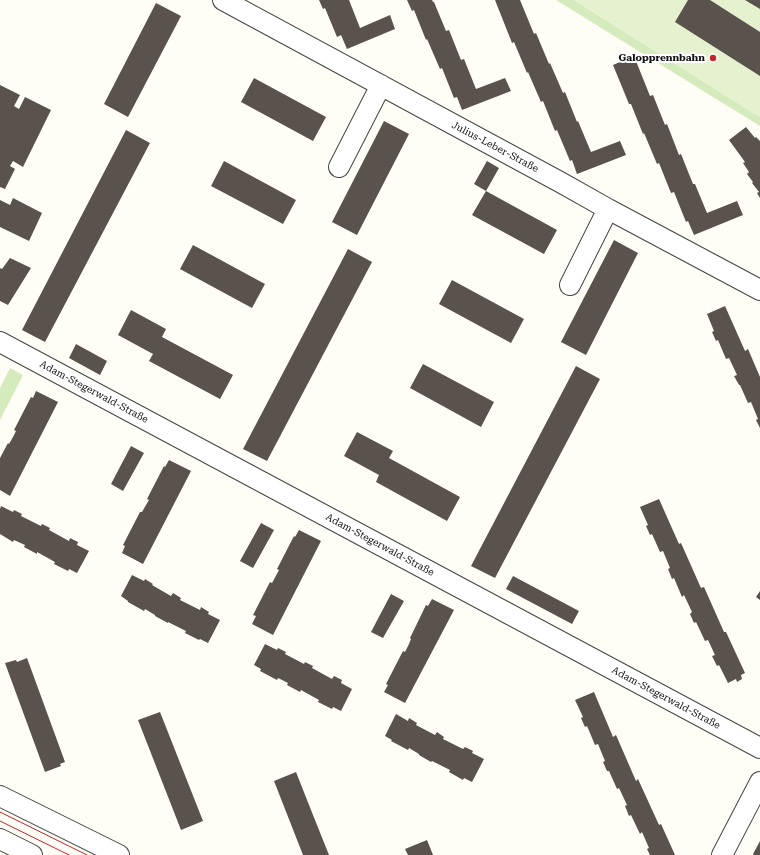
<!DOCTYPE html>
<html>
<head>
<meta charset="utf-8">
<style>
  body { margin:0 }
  canvas { display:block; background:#fffdf5 }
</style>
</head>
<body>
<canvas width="760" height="855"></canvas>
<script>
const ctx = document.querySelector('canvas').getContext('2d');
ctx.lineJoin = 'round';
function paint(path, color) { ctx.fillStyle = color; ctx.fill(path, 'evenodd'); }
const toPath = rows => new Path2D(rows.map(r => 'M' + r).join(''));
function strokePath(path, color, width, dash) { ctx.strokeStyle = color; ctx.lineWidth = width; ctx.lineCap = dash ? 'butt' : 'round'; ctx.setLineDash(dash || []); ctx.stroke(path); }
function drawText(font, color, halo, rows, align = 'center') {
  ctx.font = font + ' "Roboto Serif",serif'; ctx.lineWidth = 4; ctx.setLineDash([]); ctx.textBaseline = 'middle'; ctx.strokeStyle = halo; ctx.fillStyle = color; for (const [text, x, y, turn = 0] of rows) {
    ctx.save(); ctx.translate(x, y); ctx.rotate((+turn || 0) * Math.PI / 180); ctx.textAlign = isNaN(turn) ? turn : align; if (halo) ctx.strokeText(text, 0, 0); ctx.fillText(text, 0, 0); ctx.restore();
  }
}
paint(toPath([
  [556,0,574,0,760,117,760,126],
  [10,368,23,375,0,420,0,388]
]), '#d5ebbd');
paint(toPath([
  [574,0,760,0,760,117]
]), '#e6f2cf');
paint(toPath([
  [319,0,349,0,360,28,390,15,395,29,347,49,341,35,337,37,325,8,323,9],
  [407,0,432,0,433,2,434,2,446,31,449,30,461,60,464,59,476,89,505,78,511,91,462,110,457,97,454,98,442,68,440,69,427,39,426,40,414,10,412,11],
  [495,0,520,0,534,34,536,33,549,64,550,63,563,93,565,92,577,122,578,121,591,152,620,141,626,155,577,174,572,160,570,161,557,130,555,131,543,101,541,102,528,72,527,73,514,42,512,43],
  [688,0,710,0,760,32,760,76,675,22],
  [745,0,760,0,760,9],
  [156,3,181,16,128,117,104,104],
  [634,56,650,96,653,95,665,125,667,124,679,155,681,154,693,184,695,184,707,213,737,201,743,215,694,235,688,221,686,222,674,192,671,193,659,163,657,164,644,133,643,134,631,104,629,104,613,65],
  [254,78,326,117,313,141,241,102],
  [0,85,20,95,14,106,19,109,25,97,51,110,23,167,13,161,10,166,15,169,5,189,0,187],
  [384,121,409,134,357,235,332,222],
  [746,127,755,138,756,137,760,141,760,198,757,193,759,192,752,183,753,182,747,174,749,172,743,163,745,162,729,140],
  [126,130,150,143,45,342,22,330],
  [224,161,296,200,283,224,211,186],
  [487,161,499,168,486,191,474,184],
  [486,191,557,230,544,254,472,215],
  [13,198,42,213,29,241,0,227,0,200,10,205],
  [614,240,638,253,586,355,561,342],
  [193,245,265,284,252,308,180,269],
  [348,249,372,262,267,461,243,449],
  [10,258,31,268,8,305,0,301,0,268,2,269],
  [452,280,524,319,511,343,439,304],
  [725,306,745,351,748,349,760,377,760,428,756,420,758,419,751,402,748,403,740,385,739,385,734,376,737,375,729,358,726,359,718,340,716,341,712,332,714,331,707,314],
  [131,310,166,329,162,337,233,375,220,399,149,361,153,354,118,335],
  [76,344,107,361,100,375,69,358],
  [423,364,494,402,481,427,410,388],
  [576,366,600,379,495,578,471,566],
  [36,391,58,402,10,496,0,490,0,458,8,443,9,444,13,437,16,431,14,430,31,397,33,398],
  [357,432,393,451,389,458,460,497,447,521,376,482,379,475,344,456],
  [131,446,144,453,123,491,111,484],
  [169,460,191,471,143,564,122,553,125,546,123,545,140,512,142,512,146,505,149,500,147,499,164,466,165,467],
  [659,499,679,544,681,543,701,588,704,587,724,632,726,632,745,673,741,675,742,679,737,682,736,679,728,683,719,665,717,666,712,656,715,655,708,640,705,641,696,622,694,623,690,614,692,612,684,595,682,597,674,578,672,579,668,569,670,568,663,551,660,552,652,534,650,535,646,526,648,525,640,507],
  [1,506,13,512,14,510,22,514,21,516,41,526,42,524,50,528,49,530,69,541,70,538,78,542,77,545,89,551,77,573,69,569,68,571,54,564,55,562,37,552,37,554,24,547,25,545,14,540,13,542,0,534,0,509],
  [261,523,274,530,253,568,240,561],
  [299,530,321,541,273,635,252,624,256,616,253,615,270,582,272,583,279,570,277,569,294,536,295,537],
  [132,575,144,581,145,579,153,584,152,585,171,596,173,593,181,598,180,600,200,610,201,607,209,612,208,614,220,620,208,643,200,639,199,640,185,633,186,631,168,622,168,623,155,616,155,615,145,609,144,611,128,602,128,601,121,596],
  [513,576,579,611,572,624,506,589],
  [760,591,760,600,756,597],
  [391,594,404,601,383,638,371,632],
  [432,599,454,610,405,703,384,692,388,685,386,684,403,651,405,652,409,644,411,639,410,638,426,605,428,606],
  [265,644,277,650,278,648,286,652,285,654,304,664,305,662,313,666,312,668,332,679,334,676,342,680,341,683,352,689,341,711,333,707,332,709,318,702,319,700,301,690,300,692,287,685,288,683,278,678,277,680,260,671,261,669,254,665],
  [27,658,65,762,60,764,61,766,45,772,5,663,16,660,17,662],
  [594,692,613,737,616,735,636,781,638,779,659,825,661,824,675,855,650,855,647,849,649,848,642,832,640,834,631,815,629,816,625,806,627,805,619,788,617,789,609,771,607,771,603,762,605,761,598,744,595,745,587,726,585,727,581,718,583,717,575,700],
  [160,712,203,821,181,830,138,720],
  [396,714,408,721,409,718,417,723,416,725,435,735,437,732,444,737,443,739,463,749,465,747,473,751,472,753,484,759,472,782,464,778,463,780,449,772,450,770,432,761,431,762,419,755,419,754,409,748,408,750,391,741,392,740,385,736],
  [296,772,311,810,329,855,303,855,274,781],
  [427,840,433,855,408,855,405,849],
  [760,841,760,855,754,855,753,854]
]), '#5a524d');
const minor = toPath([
  [223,0,560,182,608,209,760,290],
  [339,167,381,85],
  [570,285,608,209],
  [0,342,760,748],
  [0,796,119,855],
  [0,839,32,855],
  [722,855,760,782]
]);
strokePath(minor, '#444', 22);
strokePath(minor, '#fff', 20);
strokePath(toPath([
  [0,812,87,855],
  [0,821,69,855]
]), '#c4262e', 1);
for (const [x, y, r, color] of [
  [713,58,4,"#c4262e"]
]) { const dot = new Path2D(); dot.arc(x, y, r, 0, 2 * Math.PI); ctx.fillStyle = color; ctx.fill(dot); strokePath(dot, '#fff', 1.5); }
drawText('bold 10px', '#111', '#fff', [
  ["Galopprennbahn",705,58]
], 'right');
drawText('10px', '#111', '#fff', [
  ["Julius-Leber-Straße",495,147,28],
  ["Adam-Stegerwald-Straße",94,392,28],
  ["Adam-Stegerwald-Straße",380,545,28],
  ["Adam-Stegerwald-Straße",666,698,28]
]);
</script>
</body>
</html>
